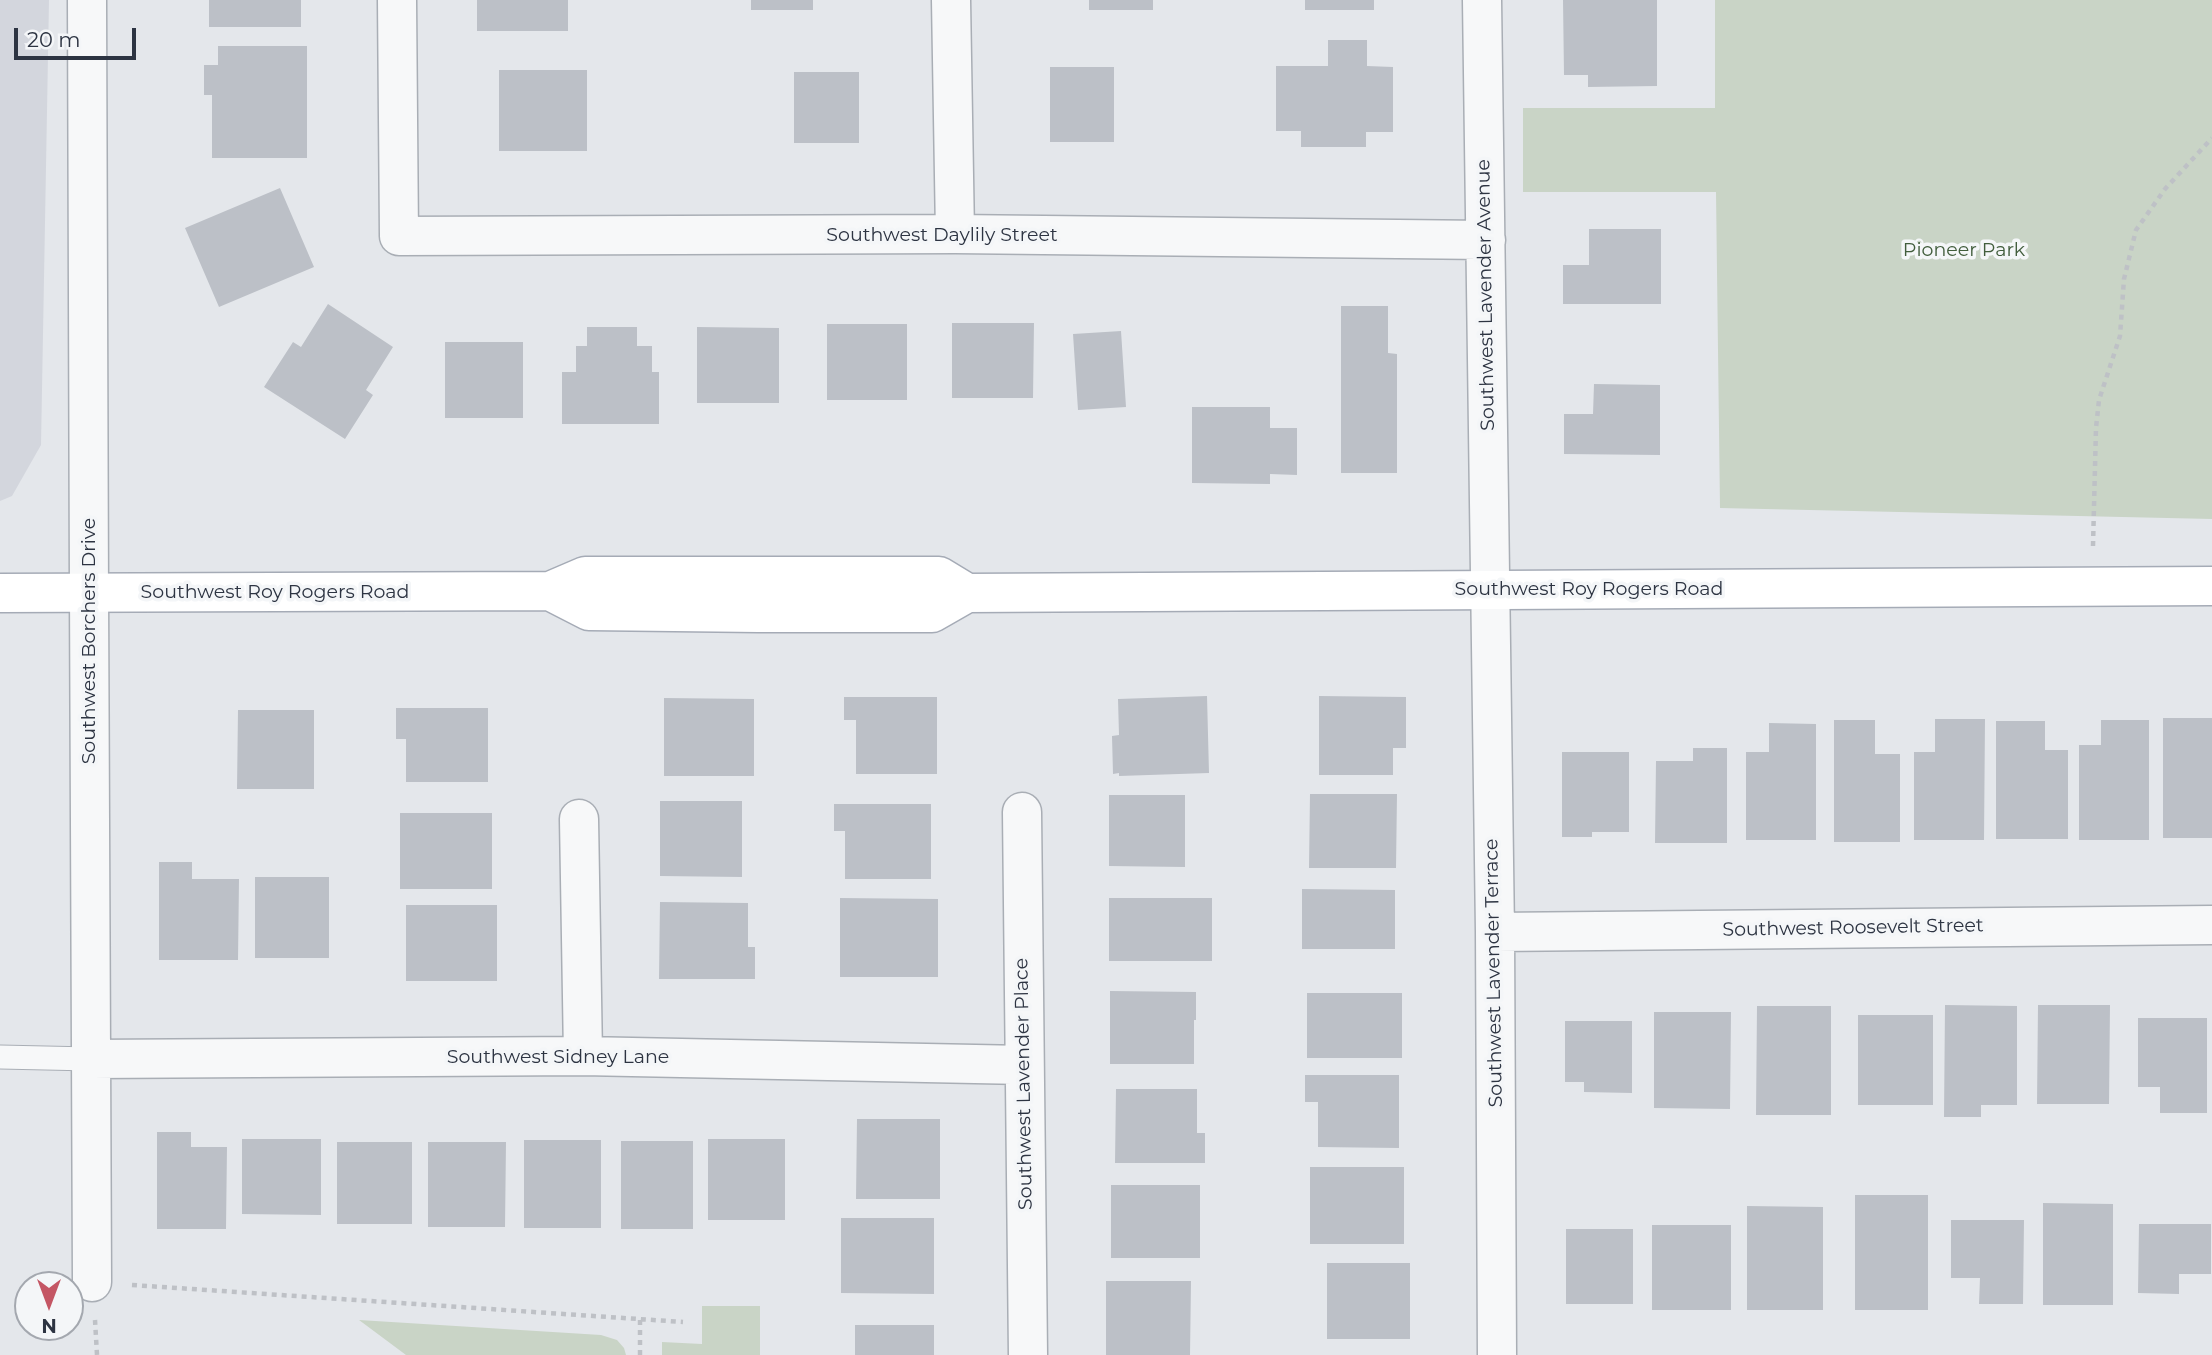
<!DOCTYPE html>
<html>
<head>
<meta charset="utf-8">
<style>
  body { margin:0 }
  #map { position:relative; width:2212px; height:1355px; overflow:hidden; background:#e4e7eb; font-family:Montserrat,sans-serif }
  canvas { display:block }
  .north { position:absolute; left:14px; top:1271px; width:70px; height:70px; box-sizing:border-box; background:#f4f6f8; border:2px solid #a4a8af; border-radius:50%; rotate:180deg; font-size:19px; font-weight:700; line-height:28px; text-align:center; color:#2d3442 }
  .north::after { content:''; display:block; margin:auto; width:24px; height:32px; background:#c45664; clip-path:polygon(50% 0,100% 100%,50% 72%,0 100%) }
  .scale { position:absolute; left:14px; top:28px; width:122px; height:32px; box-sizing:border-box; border:4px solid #2d3442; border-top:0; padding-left:9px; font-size:21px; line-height:24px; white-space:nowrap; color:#2d3442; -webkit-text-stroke:5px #f4f6f8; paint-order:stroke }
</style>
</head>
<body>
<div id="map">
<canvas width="2212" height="1355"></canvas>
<div class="north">N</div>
<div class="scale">20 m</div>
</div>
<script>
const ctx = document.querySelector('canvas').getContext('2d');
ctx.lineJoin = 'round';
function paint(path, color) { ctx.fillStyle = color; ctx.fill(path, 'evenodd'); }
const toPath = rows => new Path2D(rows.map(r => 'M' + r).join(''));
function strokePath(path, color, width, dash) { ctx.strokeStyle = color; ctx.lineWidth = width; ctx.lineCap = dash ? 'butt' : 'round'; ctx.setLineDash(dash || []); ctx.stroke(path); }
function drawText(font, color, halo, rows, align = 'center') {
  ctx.font = font + ' Montserrat,sans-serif'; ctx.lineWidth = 7; ctx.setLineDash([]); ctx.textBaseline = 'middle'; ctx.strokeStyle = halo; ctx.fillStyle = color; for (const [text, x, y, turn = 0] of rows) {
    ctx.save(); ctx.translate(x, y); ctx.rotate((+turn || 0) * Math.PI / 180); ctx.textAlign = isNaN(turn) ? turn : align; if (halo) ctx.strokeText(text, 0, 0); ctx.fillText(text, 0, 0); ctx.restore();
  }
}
paint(toPath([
  [0,0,49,0,41,445,12,496,0,501]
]), '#d3d6dd');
paint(toPath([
  [1715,0,2212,0,2212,519,1720,508,1716,192,1523,192,1523,108,1715,108],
  [702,1306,760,1306,760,1355,662,1355,662,1342,702,1344],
  [359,1320,601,1335,617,1340,624,1348,626,1355,406,1355]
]), '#c9d4c6');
paint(toPath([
  [209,0,301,0,301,27,209,27],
  [477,0,568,0,568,31,477,31],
  [751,0,813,0,813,10,751,10],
  [1089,0,1153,0,1153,10,1089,10],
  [1305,0,1374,0,1374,10,1305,10],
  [1563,0,1657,0,1657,86,1588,87,1588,75,1564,75],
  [1328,40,1367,40,1367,66,1393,67,1393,132,1366,132,1366,147,1301,147,1301,131,1276,131,1276,66,1328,66],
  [218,46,307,46,307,158,212,158,212,95,204,95,204,65,218,65],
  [1050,67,1114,67,1114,142,1050,142],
  [499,70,587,70,587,151,499,151],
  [794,72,859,72,859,143,794,143],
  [280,188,314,267,219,307,185,228],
  [1589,229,1661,229,1661,304,1563,304,1563,265,1589,265],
  [328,304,393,347,366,390,373,395,345,439,264,387,293,342,301,347],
  [1341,306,1388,306,1388,353,1397,354,1397,473,1341,473],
  [952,323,1034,323,1033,398,952,398],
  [827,324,907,324,907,400,827,400],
  [587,327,637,327,637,346,652,346,652,372,659,372,659,424,562,424,562,372,576,372,576,346,587,346],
  [697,327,779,328,779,403,697,403],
  [1121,331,1126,407,1078,410,1073,334],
  [445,342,523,342,523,418,445,418],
  [1594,384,1660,385,1660,455,1564,454,1564,414,1593,414],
  [1192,407,1270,407,1270,428,1297,428,1297,475,1270,474,1270,484,1192,483],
  [1207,696,1209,773,1119,776,1119,773,1113,774,1112,736,1119,735,1118,699],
  [1319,696,1406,697,1406,748,1393,748,1393,775,1319,775],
  [844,697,937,697,937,774,856,774,856,720,844,720],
  [664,698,754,699,754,776,664,776],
  [396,708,488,708,488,782,406,782,406,739,396,739],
  [238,710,314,710,314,789,237,789],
  [2163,718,2212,718,2212,838,2163,838],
  [1935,719,1985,719,1984,840,1914,840,1914,752,1935,752],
  [1834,720,1875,720,1875,754,1900,754,1900,842,1834,842],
  [2101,720,2149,720,2149,840,2079,840,2079,745,2101,745],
  [1996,721,2045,721,2045,750,2068,750,2068,839,1996,839],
  [1769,723,1816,724,1816,840,1746,840,1746,752,1769,752],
  [1693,748,1727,748,1727,843,1655,843,1656,761,1693,761],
  [1562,752,1629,752,1629,832,1592,832,1592,837,1562,837],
  [1310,794,1397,794,1396,868,1309,868],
  [1109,795,1185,795,1185,867,1109,866],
  [660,801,742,801,742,877,660,876],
  [834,804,931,804,931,879,845,879,845,831,834,831],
  [400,813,492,813,492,889,400,889],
  [159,862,192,862,192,879,239,879,238,960,159,960],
  [255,877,329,877,329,958,255,958],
  [1302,889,1395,890,1395,949,1302,949],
  [840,898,938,899,938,977,840,977],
  [1109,898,1212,898,1212,961,1109,961],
  [660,902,748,903,748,947,755,947,755,979,659,979],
  [406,905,497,905,497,981,406,981],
  [1110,991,1196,992,1196,1020,1194,1020,1194,1064,1110,1064],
  [1307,993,1402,993,1402,1058,1307,1058],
  [1945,1005,2017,1006,2017,1105,1981,1105,1981,1117,1944,1117],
  [2038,1005,2110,1005,2109,1104,2037,1104],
  [1757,1006,1831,1006,1831,1115,1756,1115],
  [1654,1012,1731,1012,1730,1109,1654,1108],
  [1858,1015,1933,1015,1933,1105,1858,1105],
  [2138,1018,2207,1018,2207,1113,2160,1113,2160,1087,2138,1087],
  [1565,1021,1632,1021,1632,1093,1584,1092,1584,1082,1565,1082],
  [1305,1075,1399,1075,1399,1148,1318,1147,1318,1102,1305,1102],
  [1116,1089,1197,1089,1197,1133,1205,1133,1205,1163,1115,1163],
  [857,1119,940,1119,940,1199,856,1199],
  [157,1132,191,1132,191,1147,227,1147,226,1229,157,1229],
  [242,1139,321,1139,321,1215,242,1214],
  [708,1139,785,1139,785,1220,708,1220],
  [524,1140,601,1140,601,1228,524,1228],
  [621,1141,693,1141,693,1229,621,1229],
  [337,1142,412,1142,412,1224,337,1224],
  [428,1142,506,1142,505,1227,428,1227],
  [1310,1167,1404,1167,1404,1244,1310,1244],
  [1111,1185,1200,1185,1200,1258,1111,1258],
  [1855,1195,1928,1195,1928,1310,1855,1310],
  [2043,1203,2113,1204,2113,1305,2043,1305],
  [1747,1206,1823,1207,1823,1310,1747,1310],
  [841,1218,934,1218,934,1294,841,1293],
  [1951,1220,2024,1220,2023,1304,1979,1304,1980,1278,1951,1278],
  [2139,1224,2211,1224,2211,1274,2179,1274,2179,1294,2138,1293],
  [1652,1225,1731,1225,1731,1310,1652,1310],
  [1566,1229,1633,1229,1633,1304,1566,1304],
  [1327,1263,1410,1263,1410,1339,1327,1339],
  [1106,1281,1191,1281,1190,1355,1106,1355],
  [855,1325,934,1325,934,1355,855,1355]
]), '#bcc0c7');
const service = toPath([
  [0,1057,91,1059]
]);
const minor = toPath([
  [397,0,399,236,955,234,1486,240],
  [951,0,955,234],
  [1482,0,1495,932,1497,1355],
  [89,593,92,1282],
  [1022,812,1028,1355],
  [579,819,583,1056],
  [1495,932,2212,925],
  [91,1059,583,1056,1024,1065]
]);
const tertiary = toPath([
  [87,0,89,593]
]);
const primary = toPath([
  [550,591,589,611,759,613,932,613,967,593,2212,586],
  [0,593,550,591,585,576,939,576,967,593]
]);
strokePath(service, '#a9aeb5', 25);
strokePath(minor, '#a9aeb5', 41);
strokePath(tertiary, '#a9aeb5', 41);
strokePath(primary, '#a5abb6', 41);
strokePath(toPath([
  [2093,546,2096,428,2099,400,2120,336,2124,279,2136,230,2165,189,2212,138],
  [132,1285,683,1322],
  [95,1320,97,1355],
  [640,1355,640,1319]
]), '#bec1c6', 4.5, [5, 5]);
strokePath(service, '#f7f8f9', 23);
strokePath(minor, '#f7f8f9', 38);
strokePath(tertiary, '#f7f8f9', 38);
strokePath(primary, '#fff', 38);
drawText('19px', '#2d3442', '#f4f6f8', [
  ["Southwest Daylily Street",942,235],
  ["Southwest Lavender Avenue",1486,295,-91],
  ["Southwest Roy Rogers Road",1589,589],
  ["Southwest Roy Rogers Road",275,592],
  ["Southwest Borchers Drive",89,641,-90],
  ["Southwest Roosevelt Street",1853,928,-1],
  ["Southwest Lavender Terrace",1494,973,-91],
  ["Southwest Sidney Lane",558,1057],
  ["Southwest Lavender Place",1024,1084,-91]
]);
drawText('19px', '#415d3c', '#f4f6f8', [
  ["Pioneer Park",1964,250]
]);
</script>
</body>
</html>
